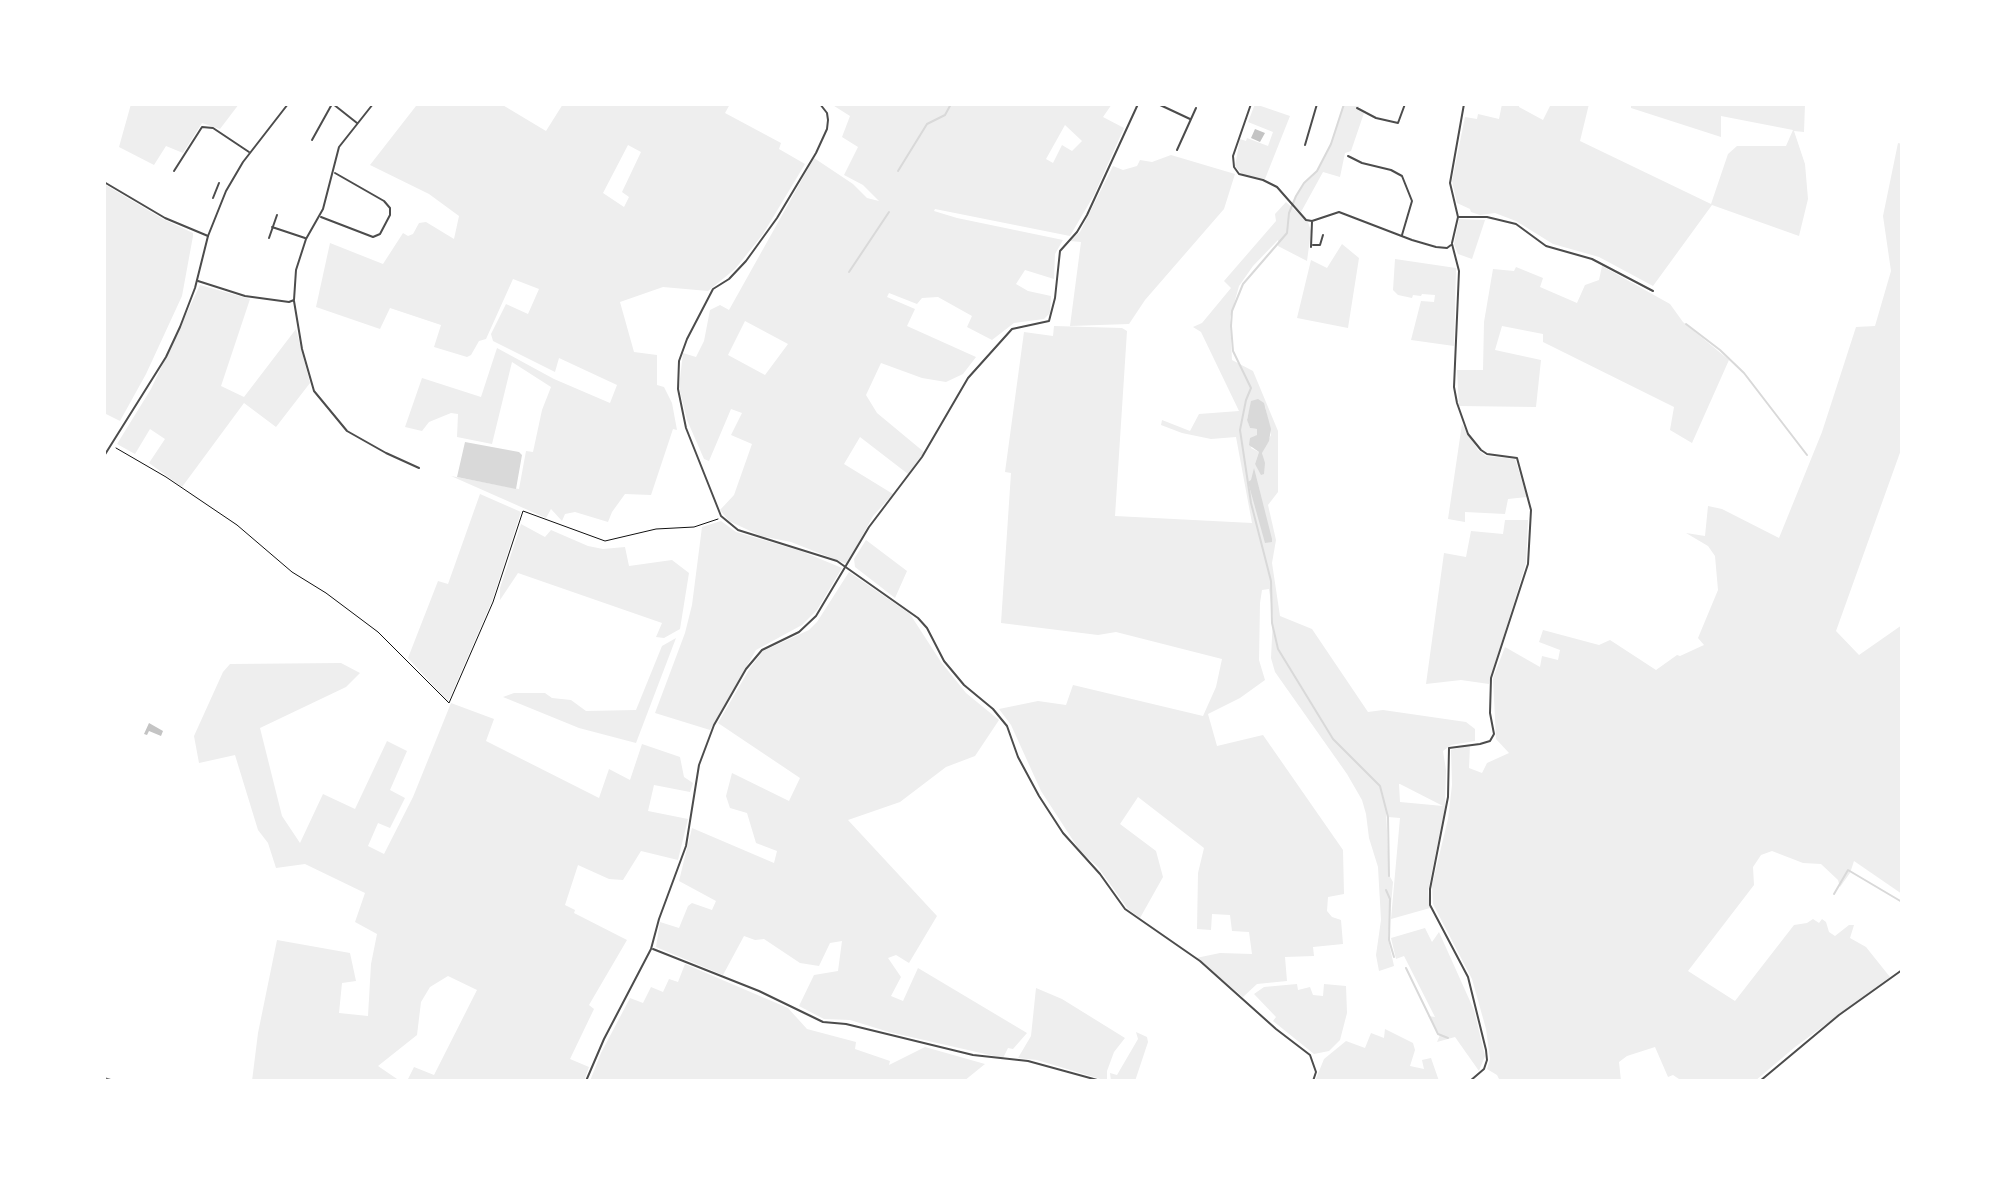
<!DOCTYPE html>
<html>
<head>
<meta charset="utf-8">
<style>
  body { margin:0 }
  #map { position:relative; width:2006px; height:1185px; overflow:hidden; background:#fff; font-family:"DM Sans",sans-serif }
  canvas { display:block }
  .frame { position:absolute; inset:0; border:106px solid #fff; pointer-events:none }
</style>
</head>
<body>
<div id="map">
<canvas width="2006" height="1185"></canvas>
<div class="frame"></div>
</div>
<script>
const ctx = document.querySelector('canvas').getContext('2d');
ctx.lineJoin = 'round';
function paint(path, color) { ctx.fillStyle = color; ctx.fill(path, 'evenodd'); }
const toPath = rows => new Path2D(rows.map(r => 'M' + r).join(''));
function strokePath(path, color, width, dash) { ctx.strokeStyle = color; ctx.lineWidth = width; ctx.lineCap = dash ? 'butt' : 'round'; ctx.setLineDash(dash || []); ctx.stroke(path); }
paint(toPath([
  [131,104,239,104,220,129,202,123,183,153,166,146,154,165,119,147],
  [414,104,501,104,546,131,563,104,730,104,725,113,781,143,779,149,805,164,763,234,735,269,708,291,663,287,620,302,634,352,657,355,657,385,664,387,672,403,677,430,673,429,651,495,625,494,612,512,608,522,575,512,565,514,562,521,551,509,546,518,451,476,519,489,526,451,533,452,542,410,551,387,512,362,492,444,457,437,458,414,451,413,429,422,422,431,405,427,422,378,481,397,497,348,554,379,610,403,617,385,559,358,555,372,493,341,491,334,506,304,528,314,539,289,513,279,486,339,479,341,471,355,467,357,434,347,441,325,390,308,380,329,316,307,330,243,383,264,403,233,408,236,413,234,419,223,426,222,454,239,459,216,429,194,370,165,416,106],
  [628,145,641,152,622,192,629,197,624,207,603,193],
  [831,104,1112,104,1103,117,1124,128,1094,195,1070,236,935,209,934,211,957,218,1063,240,1055,254,1054,279,1025,270,1016,284,1028,291,1051,296,1050,313,1044,319,1014,323,992,340,967,327,972,316,938,297,922,298,917,304,889,293,887,297,915,309,907,326,976,357,963,374,946,382,922,378,881,363,866,395,877,413,924,452,908,474,860,437,844,464,893,494,873,516,847,564,791,542,761,536,729,521,720,510,734,495,752,444,731,435,742,413,731,409,709,461,704,459,687,420,679,387,683,353,696,357,704,341,710,310,720,305,729,310,814,158,853,184,867,198,879,201,863,185,844,175,858,147,842,137,850,116],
  [1065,125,1082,141,1072,151,1062,145,1053,163,1046,159],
  [745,321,788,344,765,375,728,355],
  [1255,104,1290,116,1265,179,1243,175,1235,166,1240,139,1246,141,1247,138,1268,146,1273,132,1248,122],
  [1344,104,1362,104,1356,109,1364,113,1351,151,1345,153,1340,177,1323,172,1301,212,1293,204,1296,196,1304,183,1317,171,1331,144],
  [1502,104,1519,104,1519,107,1543,120,1551,104,1589,104,1580,141,1711,204,1728,154,1737,146,1786,146,1793,130,1721,116,1721,137,1631,108,1631,104,1805,104,1804,132,1794,131,1805,164,1808,199,1799,236,1712,205,1653,286,1599,257,1553,244,1516,221,1495,213,1480,215,1471,212,1470,209,1457,203,1452,181,1465,117,1477,119,1478,114,1499,119],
  [1898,143,1902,144,1902,447,1836,631,1859,655,1902,625,1902,894,1854,861,1850,873,1840,887,1838,880,1821,864,1803,863,1772,851,1761,855,1753,867,1754,885,1688,971,1735,1001,1794,925,1807,923,1813,919,1819,923,1822,919,1826,922,1829,932,1835,936,1849,925,1854,925,1850,938,1866,947,1890,977,1795,1047,1755,1081,1682,1081,1673,1075,1668,1077,1655,1047,1627,1056,1619,1062,1621,1081,1500,1081,1497,1075,1487,1069,1490,1059,1486,1029,1472,979,1433,904,1432,885,1448,819,1452,785,1451,750,1470,745,1469,768,1482,773,1487,763,1509,753,1496,739,1493,678,1505,647,1540,667,1542,656,1558,660,1560,650,1539,642,1543,630,1599,645,1610,640,1656,670,1677,655,1680,656,1704,645,1698,638,1718,590,1715,556,1708,546,1686,533,1705,536,1708,506,1722,509,1779,538,1822,432,1856,327,1875,326,1891,271,1883,216],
  [1171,155,1235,174,1224,209,1145,300,1129,324,1070,326,1081,242,1070,241,1080,232,1113,166,1123,170,1137,166,1140,160,1152,162],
  [104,184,163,219,193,233,193,236,182,296,146,374,120,421,104,413],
  [1286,202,1308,222,1311,231,1307,261,1278,246,1278,240,1253,266,1239,286,1230,318,1232,360,1253,371,1278,431,1278,492,1268,505,1276,540,1272,563,1280,616,1312,629,1368,712,1383,710,1466,722,1475,729,1475,741,1451,745,1443,751,1446,770,1445,807,1428,891,1430,908,1391,919,1400,818,1388,817,1386,810,1389,875,1393,882,1388,939,1394,966,1379,971,1376,955,1381,920,1378,867,1369,838,1366,814,1362,800,1347,774,1275,672,1271,658,1273,617,1269,589,1262,590,1260,603,1259,660,1265,680,1240,698,1208,714,1217,746,1263,735,1343,850,1344,894,1328,897,1327,911,1332,917,1341,920,1343,944,1313,947,1314,956,1285,957,1287,981,1257,984,1243,997,1196,958,1220,953,1252,954,1249,932,1232,931,1230,915,1212,914,1211,930,1197,929,1198,873,1204,848,1138,797,1120,824,1156,851,1163,877,1140,918,1128,909,1098,867,1080,851,1041,791,1011,725,999,709,1038,701,1066,705,1073,685,1203,716,1216,687,1222,659,1116,632,1098,635,1001,623,1011,473,1005,472,1024,332,1053,336,1054,326,1122,328,1127,331,1115,516,1252,523,1236,437,1211,439,1182,433,1161,425,1162,420,1190,431,1199,414,1239,411,1201,332,1193,327,1202,323,1231,288,1224,281,1276,221,1275,214],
  [1265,406,1271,435,1262,452,1264,474,1255,464,1259,452,1251,448,1258,435,1257,429,1250,428,1247,419,1249,412],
  [1399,784,1400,784,1443,806,1400,802],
  [1459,219,1485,220,1472,259,1458,254,1454,244],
  [1342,244,1359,258,1348,328,1297,318,1311,260,1327,268],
  [1395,259,1456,268,1454,346,1411,340,1421,301,1434,302,1435,295,1422,294,1421,296,1413,295,1412,298,1398,295,1393,290],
  [1602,266,1670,304,1683,322,1729,360,1692,443,1670,430,1674,407,1543,342,1543,334,1502,326,1495,350,1541,360,1536,407,1459,406,1457,370,1483,370,1484,322,1493,269,1514,271,1516,267,1543,278,1540,287,1577,303,1585,285,1599,280],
  [200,285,250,299,221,386,244,397,296,329,310,383,276,427,244,403,182,487,149,463,165,439,150,429,135,454,117,444,151,389],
  [1462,424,1478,450,1486,456,1515,459,1527,497,1508,499,1505,514,1465,512,1465,522,1448,519],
  [480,494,521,512,492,601,448,702,408,658,438,581,448,584],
  [1505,520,1528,520,1526,563,1489,684,1461,680,1426,684,1444,553,1466,557,1471,531,1503,534],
  [721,521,736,532,801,551,842,568,817,610,802,625,756,650,710,730,655,713,685,633,692,605,702,527],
  [521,524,545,537,551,530,588,546,603,549,625,547,629,566,672,560,689,573,680,629,664,638,656,637,662,623,518,573,500,600,500,588],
  [866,540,907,571,895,598,855,567,854,559],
  [849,572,910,614,941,662,966,693,999,720,975,756,946,767,900,802,848,820,937,916,909,963,896,955,888,958,901,977,891,996,903,1001,918,968,1027,1033,1013,1049,1008,1048,1003,1058,889,1032,850,1020,824,1019,799,1006,814,975,838,971,842,941,830,943,819,966,800,963,764,939,755,940,744,936,723,975,656,947,660,922,679,928,688,906,692,903,712,910,716,901,679,881,692,828,774,863,777,851,756,843,747,813,730,808,726,796,732,773,789,801,800,778,718,723,750,668,763,651,809,630,817,622],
  [676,638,636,743,579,728,503,697,514,693,545,693,552,698,571,700,586,711,636,710,662,646],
  [341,663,360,673,346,687,260,728,282,816,300,843,323,794,355,809,387,741,407,751,390,790,405,798,390,828,378,823,368,846,384,854,413,797,451,703,494,719,486,741,599,798,609,769,630,780,642,744,680,757,684,777,693,783,690,792,654,785,648,811,688,819,678,860,641,851,623,880,609,879,578,865,565,905,575,910,574,913,627,940,589,1005,594,1009,570,1059,589,1067,584,1081,407,1081,414,1067,434,1075,477,990,448,976,430,987,421,1002,417,1035,378,1066,400,1081,252,1081,258,1033,277,940,350,953,356,981,342,983,339,1013,368,1016,371,964,377,934,355,922,365,893,305,864,276,868,268,843,258,830,235,755,199,763,194,736,223,672,230,664],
  [1425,928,1432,942,1439,932,1474,1010,1485,1056,1479,1071,1455,1037,1437,1042,1440,1035,1428,1016,1435,1017,1404,956,1396,959,1391,938],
  [685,964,788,1008,807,1029,856,1042,855,1049,890,1061,889,1065,925,1047,985,1064,964,1081,590,1081,601,1053,630,998,643,1003,651,987,663,992,669,979,678,982],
  [1297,984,1298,990,1310,987,1313,995,1323,996,1324,984,1346,986,1347,1013,1340,1040,1329,1051,1314,1054,1273,1021,1276,1017,1254,994,1264,987],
  [1036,988,1062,999,1125,1038,1114,1052,1107,1071,1107,1081,1037,1060,1018,1058,1031,1036],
  [1385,1029,1413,1043,1415,1050,1410,1066,1424,1069,1422,1060,1431,1058,1439,1081,1315,1081,1324,1059,1346,1041,1365,1048,1371,1033,1384,1038],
  [1136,1032,1147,1037,1148,1042,1135,1081,1111,1081,1110,1073,1117,1075,1138,1039]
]), '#eee');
paint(toPath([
  [1258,399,1264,403,1271,429,1269,441,1262,453,1265,463,1264,474,1261,475,1255,464,1259,452,1249,445,1250,438,1257,435,1257,429,1250,428,1247,420,1251,401],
  [465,442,519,452,522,455,516,489,457,477],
  [1254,468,1272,539,1272,542,1265,543,1248,482,1251,480]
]), '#d9d9d9');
strokePath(toPath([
  [1344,104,1331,144,1317,171,1304,183,1296,196,1289,213,1287,233,1243,284,1232,311,1231,326,1233,351,1251,388,1246,400,1240,430,1251,503,1271,581,1272,623,1278,649,1333,739,1380,786,1388,817,1389,876],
  [898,171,927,124,945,115,951,104],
  [849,272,889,212],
  [1686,324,1720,350,1744,373,1807,455],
  [1386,890,1390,899,1389,940,1394,957],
  [1834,894,1848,870,1902,902],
  [1406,968,1438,1034,1448,1038]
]), '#d9d9d9', 2);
paint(toPath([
  [1255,129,1265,133,1260,142,1251,138],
  [149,723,163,731,161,736,149,731,147,735,144,734]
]), '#c4c4c4');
strokePath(toPath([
  [116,448,166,477,237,525,292,572,326,593,378,632,449,703,493,602,523,511,605,541,656,529,694,527,718,519]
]), '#111', 1);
strokePath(toPath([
  [333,104,357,123],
  [820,104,827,113,828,120,827,129,816,153,777,218,746,261,729,279,713,289,687,339,679,361,678,389,686,428,721,516,738,530,837,561,918,618,927,628,944,661,964,685,993,709,1007,726,1018,757,1039,796,1063,833,1100,874,1125,909,1200,961,1276,1029,1310,1055,1316,1072,1313,1081],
  [1158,104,1190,119],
  [1251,104,1233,156,1234,167,1239,174,1263,180,1277,187,1306,220,1312,221,1339,212,1412,240,1436,247,1447,248,1451,245],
  [1357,108,1376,118,1398,123,1405,104],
  [312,140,332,104],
  [1305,145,1317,104],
  [1177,150,1196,108],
  [1348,156,1362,163,1391,170,1402,176,1412,201,1402,235],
  [174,171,202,127,213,128,249,152],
  [104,182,165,218,208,236],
  [213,198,219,183],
  [321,217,373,237,380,234,390,215,390,208,384,201,335,173],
  [1458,217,1487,217,1516,224,1546,246,1592,259,1653,291],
  [272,227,305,238],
  [269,238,277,215],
  [1452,243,1458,217,1450,183,1464,104],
  [1452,244,1459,271,1454,387,1457,403,1468,434,1481,450,1487,454,1517,458,1531,510,1528,564,1491,678,1490,713,1494,734,1490,741,1480,744,1449,748,1448,797,1430,889,1430,905,1468,977,1486,1050,1487,1060,1484,1069,1470,1081],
  [1313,245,1320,245,1323,235],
  [1311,247,1312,222],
  [198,281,245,296,289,302,294,300,296,270,306,239,323,209,339,147,373,104],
  [294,301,302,349,314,391,347,431,386,453,419,468],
  [653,949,759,991,823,1022,846,1024,973,1055,1028,1061,1101,1081],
  [1760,1081,1839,1015,1902,970]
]), '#4c4c4c', 2);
strokePath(toPath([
  [104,456,166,357,180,327,195,288,208,236,226,191,243,162,288,104],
  [586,1081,604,1039,651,949,659,919,686,846,699,765,714,725,746,669,762,650,799,632,816,616,869,527,922,457,968,378,1012,329,1049,321,1055,298,1060,251,1077,232,1087,215,1138,104]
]), '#4c4c4c', 2);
strokePath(toPath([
  [104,1078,114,1081]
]), '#707070', 2);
</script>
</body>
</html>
